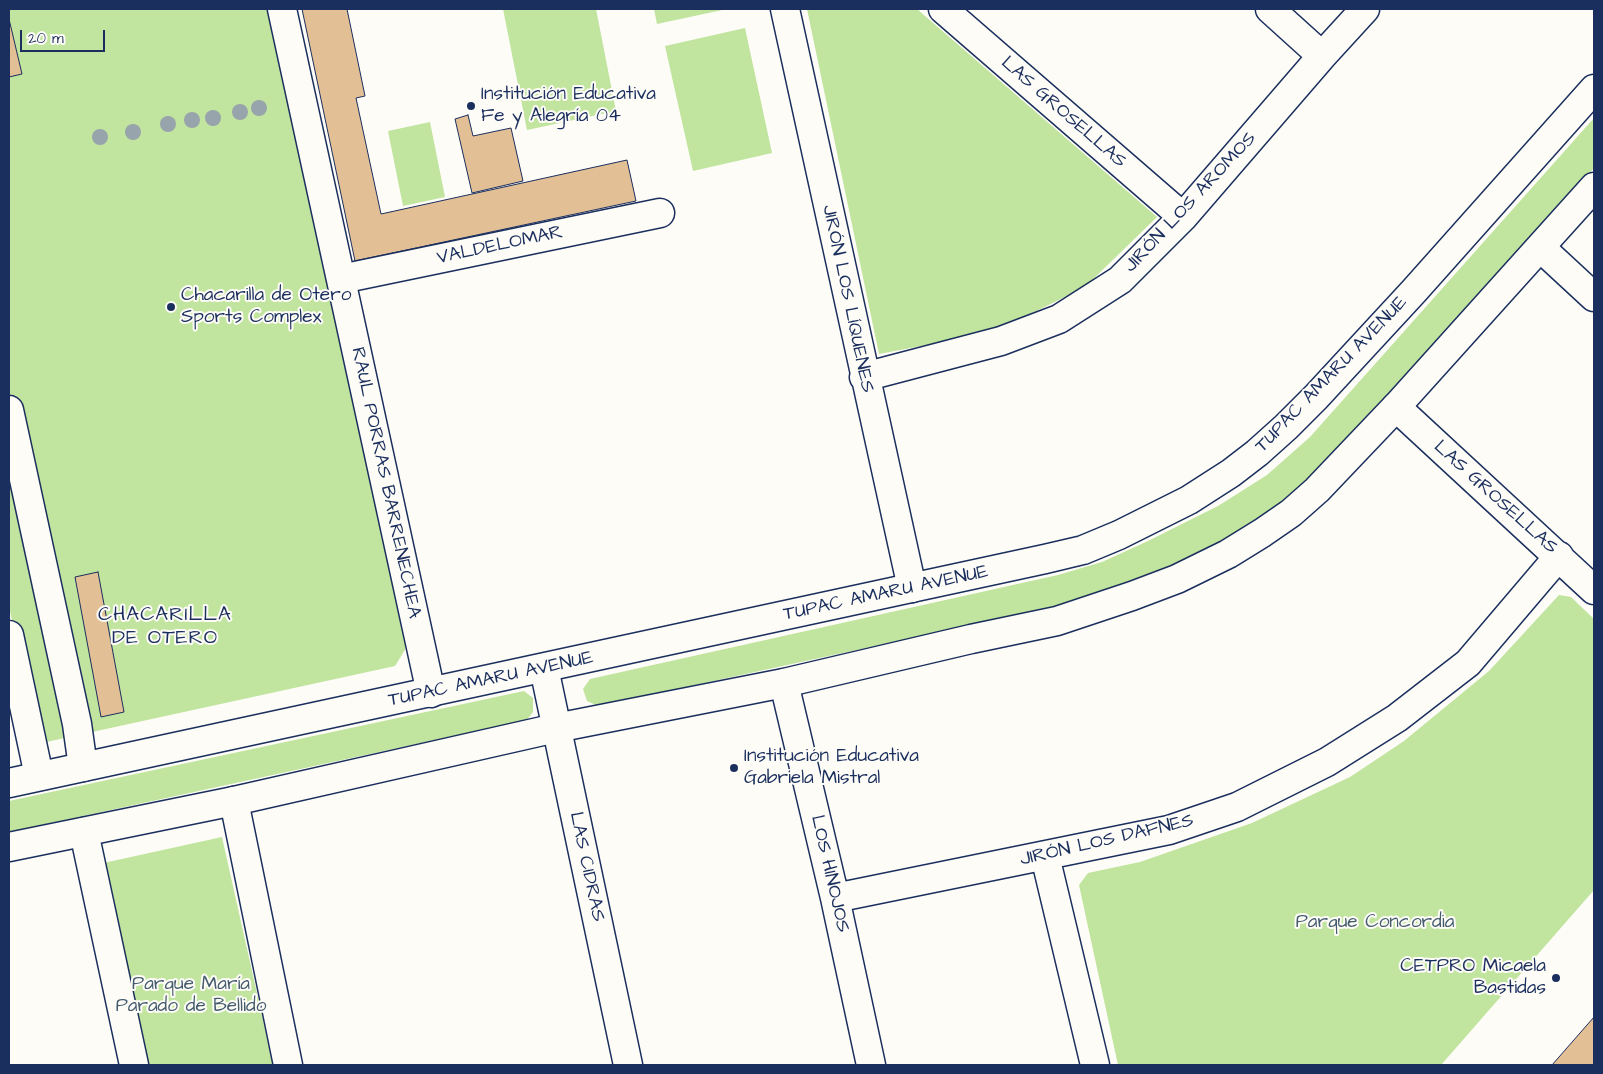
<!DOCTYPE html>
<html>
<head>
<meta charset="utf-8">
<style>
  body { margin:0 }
  #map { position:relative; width:1603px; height:1074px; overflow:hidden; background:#fdfcf7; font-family:"Architects Daughter",sans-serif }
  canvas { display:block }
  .frame { position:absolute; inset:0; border:10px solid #1b2f5e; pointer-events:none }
  .scale { position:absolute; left:20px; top:30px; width:85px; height:22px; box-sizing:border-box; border:2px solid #1b2f5e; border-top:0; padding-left:6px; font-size:15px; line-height:18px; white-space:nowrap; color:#1b2f5e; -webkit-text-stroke:4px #fdfcf7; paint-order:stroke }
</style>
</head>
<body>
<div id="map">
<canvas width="1603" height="1074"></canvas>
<div class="frame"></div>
<div class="scale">20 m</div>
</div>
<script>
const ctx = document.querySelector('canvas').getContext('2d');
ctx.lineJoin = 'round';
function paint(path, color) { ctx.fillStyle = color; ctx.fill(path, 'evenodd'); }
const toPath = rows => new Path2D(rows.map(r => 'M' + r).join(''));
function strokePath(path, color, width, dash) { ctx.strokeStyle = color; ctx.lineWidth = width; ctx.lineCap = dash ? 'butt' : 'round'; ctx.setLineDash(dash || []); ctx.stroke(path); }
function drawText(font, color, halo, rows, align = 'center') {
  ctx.font = font + ' "Architects Daughter",sans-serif'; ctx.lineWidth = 4; ctx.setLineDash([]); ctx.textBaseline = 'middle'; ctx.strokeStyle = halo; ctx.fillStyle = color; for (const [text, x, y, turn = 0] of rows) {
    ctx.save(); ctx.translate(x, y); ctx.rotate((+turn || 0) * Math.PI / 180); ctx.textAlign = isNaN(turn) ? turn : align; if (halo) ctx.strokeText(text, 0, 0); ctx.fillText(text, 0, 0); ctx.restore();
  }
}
paint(toPath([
  [9,9,269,9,406,648,395,666,37,744,9,606],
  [503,9,596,9,616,111,527,130],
  [654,9,727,9,657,24],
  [807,9,917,9,1157,217,1085,287,1016,321,958,339,879,354],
  [745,28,772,153,693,171,665,46],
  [1594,118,1594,168,1330,462,1287,502,1244,530,1197,556,1146,578,1094,597,1050,608,598,706,587,701,583,689,590,679,1058,575,1102,562,1148,541,1218,506,1267,475,1310,437],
  [430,122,445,197,403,206,388,131],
  [1559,595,1571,597,1594,619,1594,890,1441,1065,1118,1065,1079,885,1088,873,1140,862,1252,823,1350,777,1404,741,1489,671],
  [524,691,533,698,533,712,527,720,9,832,9,801],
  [222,837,273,1065,139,1065,99,864]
]), '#c1e49e');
const building = toPath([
  [302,9,347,9,365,96,356,98,381,214,627,160,636,201,355,261,302,9],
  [9,19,22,74,9,77,9,19],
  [468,115,473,136,511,128,523,181,472,193,455,119,468,115],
  [98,572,124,712,101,717,75,577,98,572],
  [1594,1017,1594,1065,1552,1065,1594,1017]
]);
paint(building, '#e2bf94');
strokePath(building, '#1b2f5e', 1);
const minor = toPath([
  [282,9,431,693],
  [785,9,912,588],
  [943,9,1183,217],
  [1270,9,1322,56],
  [1541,248,1594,297],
  [341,279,660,213],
  [864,377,1001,341,1059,319,1120,280,1183,217,1322,56,1365,9],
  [1396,407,1594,590],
  [9,410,77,724,83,767],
  [9,635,39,776],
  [544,668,628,1065],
  [784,683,835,898,871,1065],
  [234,801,288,1065],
  [84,832,134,1065],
  [1045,856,1095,1065],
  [835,898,1169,830,1237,807,1327,762,1397,718,1468,663,1559,556]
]);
const major = toPath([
  [9,783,1045,559,1083,550,1119,535,1189,500,1231,473,1257,453,1286,427,1316,397,1414,291,1594,89],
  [9,847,234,801,556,728,784,683,971,639,1057,621,1132,596,1177,579,1228,554,1262,533,1291,513,1317,490,1396,407,1594,187]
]);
strokePath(minor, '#1b2f5e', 31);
strokePath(major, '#1b2f5e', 31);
strokePath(minor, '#fdfcf7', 28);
strokePath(major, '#fdfcf7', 28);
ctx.fillStyle = '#97a4ac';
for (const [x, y] of [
  [259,108],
  [240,112],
  [213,118],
  [192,120],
  [168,124],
  [133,132],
  [100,137]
]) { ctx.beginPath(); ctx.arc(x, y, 8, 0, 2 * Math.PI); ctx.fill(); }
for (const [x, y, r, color] of [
  [471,106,5,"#1b2f5e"],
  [171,307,5,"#1b2f5e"],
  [734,768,5,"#1b2f5e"],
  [1556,978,5,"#1b2f5e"]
]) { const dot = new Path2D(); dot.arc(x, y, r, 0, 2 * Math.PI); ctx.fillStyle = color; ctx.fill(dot); strokePath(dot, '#fdfcf7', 2); }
drawText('19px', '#1b2f5e', '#fdfcf7', [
  ["Institución Educativa",481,95],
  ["Fe y Alegría 04",481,117],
  ["Chacarilla de Otero",181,296],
  ["Sports Complex",181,318],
  ["Institución Educativa",744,757],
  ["Gabriela Mistral",744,779],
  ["CETPRO Micaela",1546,967,"right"],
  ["Bastidas",1546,989,"right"]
], 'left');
drawText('19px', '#1b2f5e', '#fdfcf7', [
  ["LAS GROSELLAS",1063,113,41],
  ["JIRÓN LOS AROMOS",1191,203,-47],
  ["VALDELOMAR",500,246,-12],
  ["JIRÓN LOS LÍQUENES",847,299,78],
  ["TUPAC AMARU AVENUE",1332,375,-46],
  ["RAUL PORRAS BARRENECHEA",385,483,78],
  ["LAS GROSELLAS",1495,498,42],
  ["TUPAC AMARU AVENUE",886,594,-12],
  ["TUPAC AMARU AVENUE",491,680,-12],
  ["JIRÓN LOS DAFNES",1107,841,-13],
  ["LAS CIDRAS",586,867,78],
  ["LOS HINOJOS",829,874,77]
]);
drawText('19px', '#445c6e', '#fdfcf7', [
  ["Parque Concordia",1375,923],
  ["Parque María",191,985],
  ["Parado de Bellido",191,1007]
]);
ctx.letterSpacing = '1px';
drawText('20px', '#1b2f5e', '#fdfcf7', [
  ["CHACARILLA",165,616],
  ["DE OTERO",165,639]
]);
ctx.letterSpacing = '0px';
</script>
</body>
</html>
